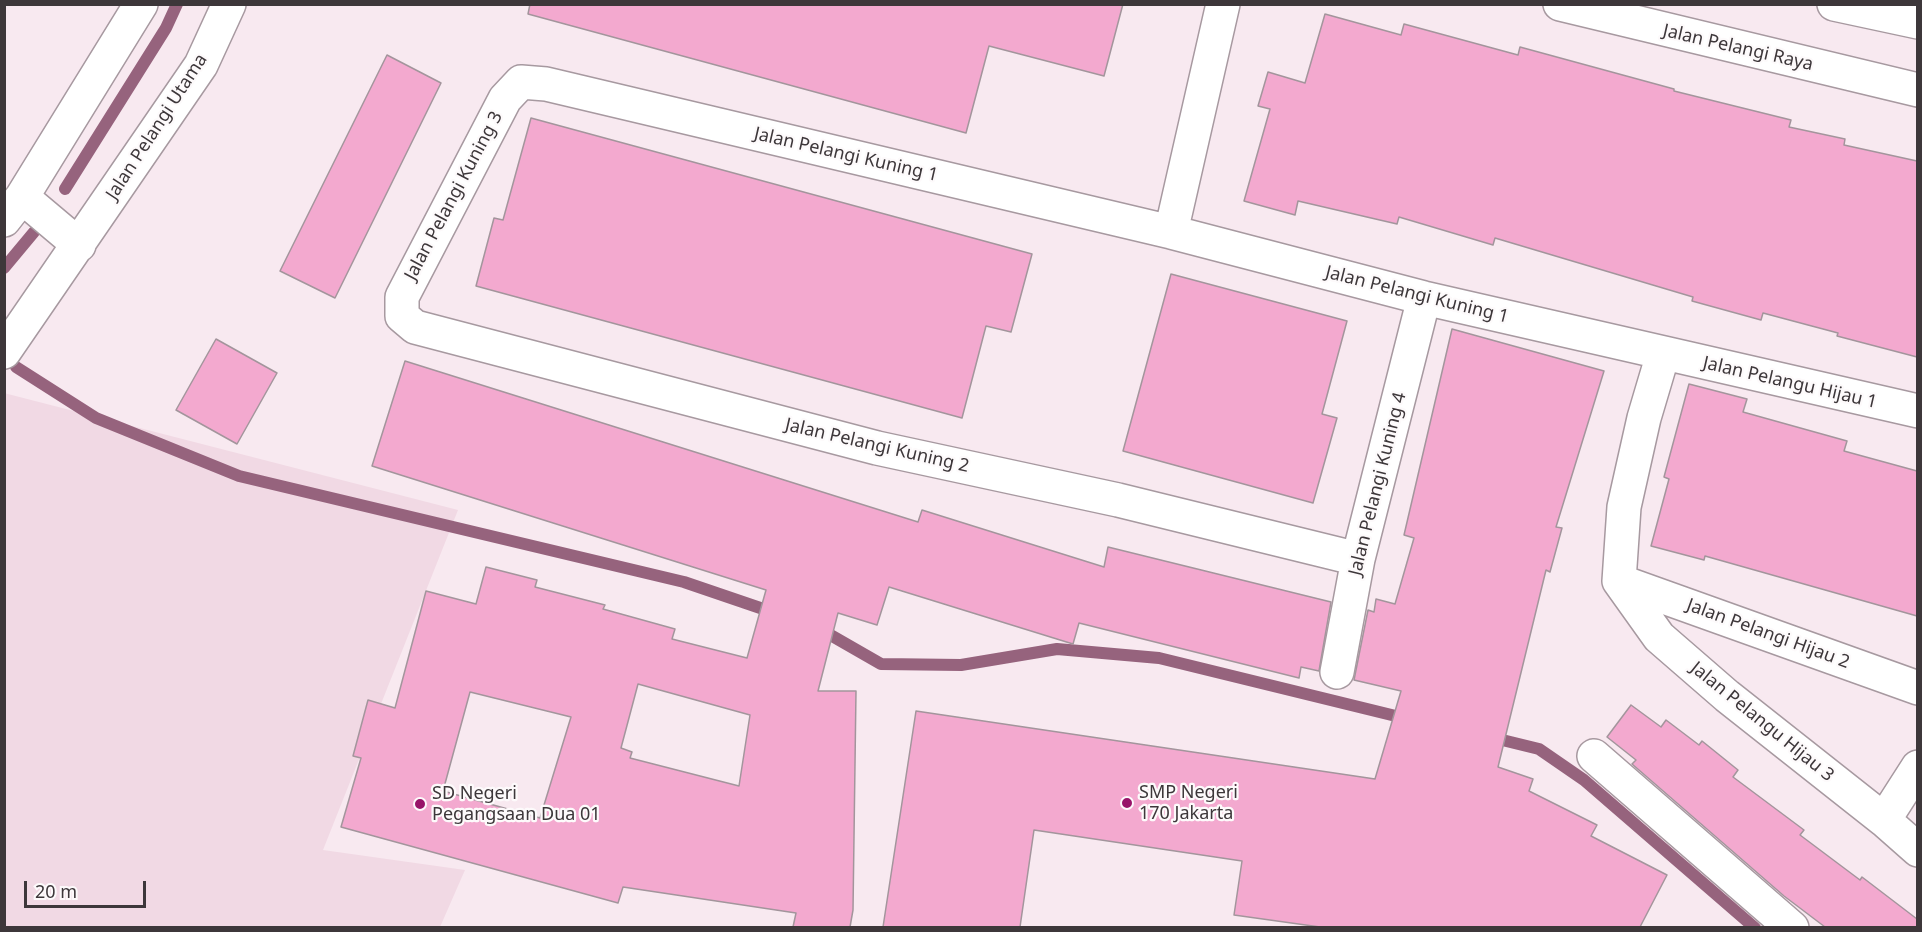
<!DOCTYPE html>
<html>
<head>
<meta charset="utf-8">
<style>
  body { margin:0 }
  #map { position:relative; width:1922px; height:932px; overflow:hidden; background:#f8e9f0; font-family:"Noto Sans",sans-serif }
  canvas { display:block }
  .frame { position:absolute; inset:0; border:6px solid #3d373a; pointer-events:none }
  .scale { position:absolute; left:24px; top:881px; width:122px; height:27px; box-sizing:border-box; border:3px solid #3d373a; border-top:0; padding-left:8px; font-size:18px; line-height:21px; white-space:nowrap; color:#3d373a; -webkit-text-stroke:4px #fdfafb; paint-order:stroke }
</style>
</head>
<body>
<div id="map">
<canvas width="1922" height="932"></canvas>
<div class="frame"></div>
<div class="scale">20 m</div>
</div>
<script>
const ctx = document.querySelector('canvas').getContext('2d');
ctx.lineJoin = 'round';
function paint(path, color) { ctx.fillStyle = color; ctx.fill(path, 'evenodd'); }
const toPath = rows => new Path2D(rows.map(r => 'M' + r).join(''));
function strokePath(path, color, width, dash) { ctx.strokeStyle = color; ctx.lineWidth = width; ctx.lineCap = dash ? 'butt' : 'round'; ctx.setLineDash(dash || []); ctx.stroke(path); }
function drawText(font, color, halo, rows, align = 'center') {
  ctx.font = font + ' "Noto Sans",sans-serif'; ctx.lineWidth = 4.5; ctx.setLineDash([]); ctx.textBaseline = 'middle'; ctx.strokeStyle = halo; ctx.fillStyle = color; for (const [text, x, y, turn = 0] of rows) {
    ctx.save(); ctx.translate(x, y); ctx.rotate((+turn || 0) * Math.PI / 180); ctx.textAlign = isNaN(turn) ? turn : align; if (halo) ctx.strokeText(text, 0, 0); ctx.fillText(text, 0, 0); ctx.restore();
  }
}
paint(toPath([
  [4,393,458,510,323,850,465,870,440,927,5,927]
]), '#f1d9e4');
strokePath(toPath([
  [65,189,166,28,177,4],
  [4,268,34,232],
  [16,367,96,418,239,476,684,582,775,613],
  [820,629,881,664,961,665,1057,649,1159,658,1408,719],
  [1490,737,1539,749,1584,780,1755,928]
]), '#96637d', 12);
const building = toPath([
  [530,4,1123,4,1104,76,989,46,966,133,528,14,530,4],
  [1325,14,1401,35,1404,24,1518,55,1520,47,1674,89,1674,91,1791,120,1789,127,1845,139,1844,145,1917,161,1917,357,1837,336,1838,333,1763,313,1761,320,1692,301,1693,297,1495,238,1493,245,1399,217,1397,224,1298,201,1295,215,1244,201,1270,109,1258,106,1268,72,1305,83,1325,14],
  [387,55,441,83,335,298,280,271,387,55],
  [531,118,1032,254,1011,332,986,326,962,418,476,286,494,218,503,220,531,118],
  [1171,274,1347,321,1322,414,1337,418,1313,503,1123,451,1171,274],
  [1452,329,1604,371,1556,527,1562,528,1550,572,1546,570,1498,767,1533,779,1529,791,1597,825,1591,836,1667,875,1640,927,1320,927,1234,915,1242,861,1034,830,1020,927,883,927,916,711,1375,779,1401,691,1354,680,1368,610,1374,612,1376,599,1395,604,1414,538,1404,535,1452,329],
  [216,339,277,373,237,444,176,410,216,339],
  [405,361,918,522,922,510,1104,567,1108,547,1331,602,1319,671,1301,667,1299,678,1079,623,1073,644,889,587,877,625,838,613,818,691,856,691,853,910,850,927,793,927,796,913,623,887,618,903,341,827,361,758,353,756,368,700,395,708,426,591,476,604,486,567,537,580,535,587,605,605,603,609,675,629,672,639,747,658,766,590,372,466,405,361],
  [638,684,750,715,739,786,630,758,632,752,621,748,638,684],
  [470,692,571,717,540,818,443,791,470,692],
  [1689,384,1747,399,1743,412,1847,441,1844,451,1917,471,1917,616,1705,556,1704,560,1651,546,1669,479,1664,477,1689,384],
  [1631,705,1661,727,1666,720,1699,745,1702,741,1738,770,1733,777,1804,830,1800,835,1860,880,1862,877,1917,919,1917,927,1825,927,1784,896,1632,764,1636,760,1607,737,1631,705]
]);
paint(building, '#f3a9cf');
strokePath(building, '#a3959c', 1.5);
const minor = toPath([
  [1560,4,1918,90],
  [1834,4,1918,22],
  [22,197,79,245],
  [4,220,22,197,141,4],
  [1171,232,1223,4],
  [4,352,201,65,229,4],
  [1358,559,1118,500,877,448,415,327,402,316,402,297,505,99,521,82,546,84,1171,232,1424,298,1918,411],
  [1619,581,1659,637,1727,696,1884,820,1918,850],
  [1619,581,1918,688],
  [1619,581,1624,507,1644,418,1663,354],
  [1337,672,1358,559,1424,298],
  [1594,756,1792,928],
  [1884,820,1918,767]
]);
strokePath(minor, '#a799a0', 36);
strokePath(minor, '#fff', 33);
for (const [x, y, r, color] of [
  [1127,803,6,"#981469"],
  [420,804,6,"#981469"]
]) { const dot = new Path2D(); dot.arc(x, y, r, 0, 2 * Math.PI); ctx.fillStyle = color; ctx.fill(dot); strokePath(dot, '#fdfafb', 2); }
drawText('18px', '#3d373a', '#fdfafb', [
  ["Jalan Pelangi Raya",1738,48,13],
  ["Jalan Pelangi Utama",157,127,-57],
  ["Jalan Pelangi Kuning 1",846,155,13],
  ["Jalan Pelangi Kuning 3",454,196,-62],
  ["Jalan Pelangi Kuning 1",1417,295,14],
  ["Jalan Pelangu Hijau 1",1790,383,13],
  ["Jalan Pelangi Kuning 2",877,446,13],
  ["Jalan Pelangi Kuning 4",1378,484,-76],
  ["Jalan Pelangi Hijau 2",1768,634,20],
  ["Jalan Pelangu Hijau 3",1762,722,39]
]);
drawText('18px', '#3d373a', '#fdfafb', [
  ["SMP Negeri",1139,793],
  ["170 Jakarta",1139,814],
  ["SD Negeri",432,794],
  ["Pegangsaan Dua 01",432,815]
], 'left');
</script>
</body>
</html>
